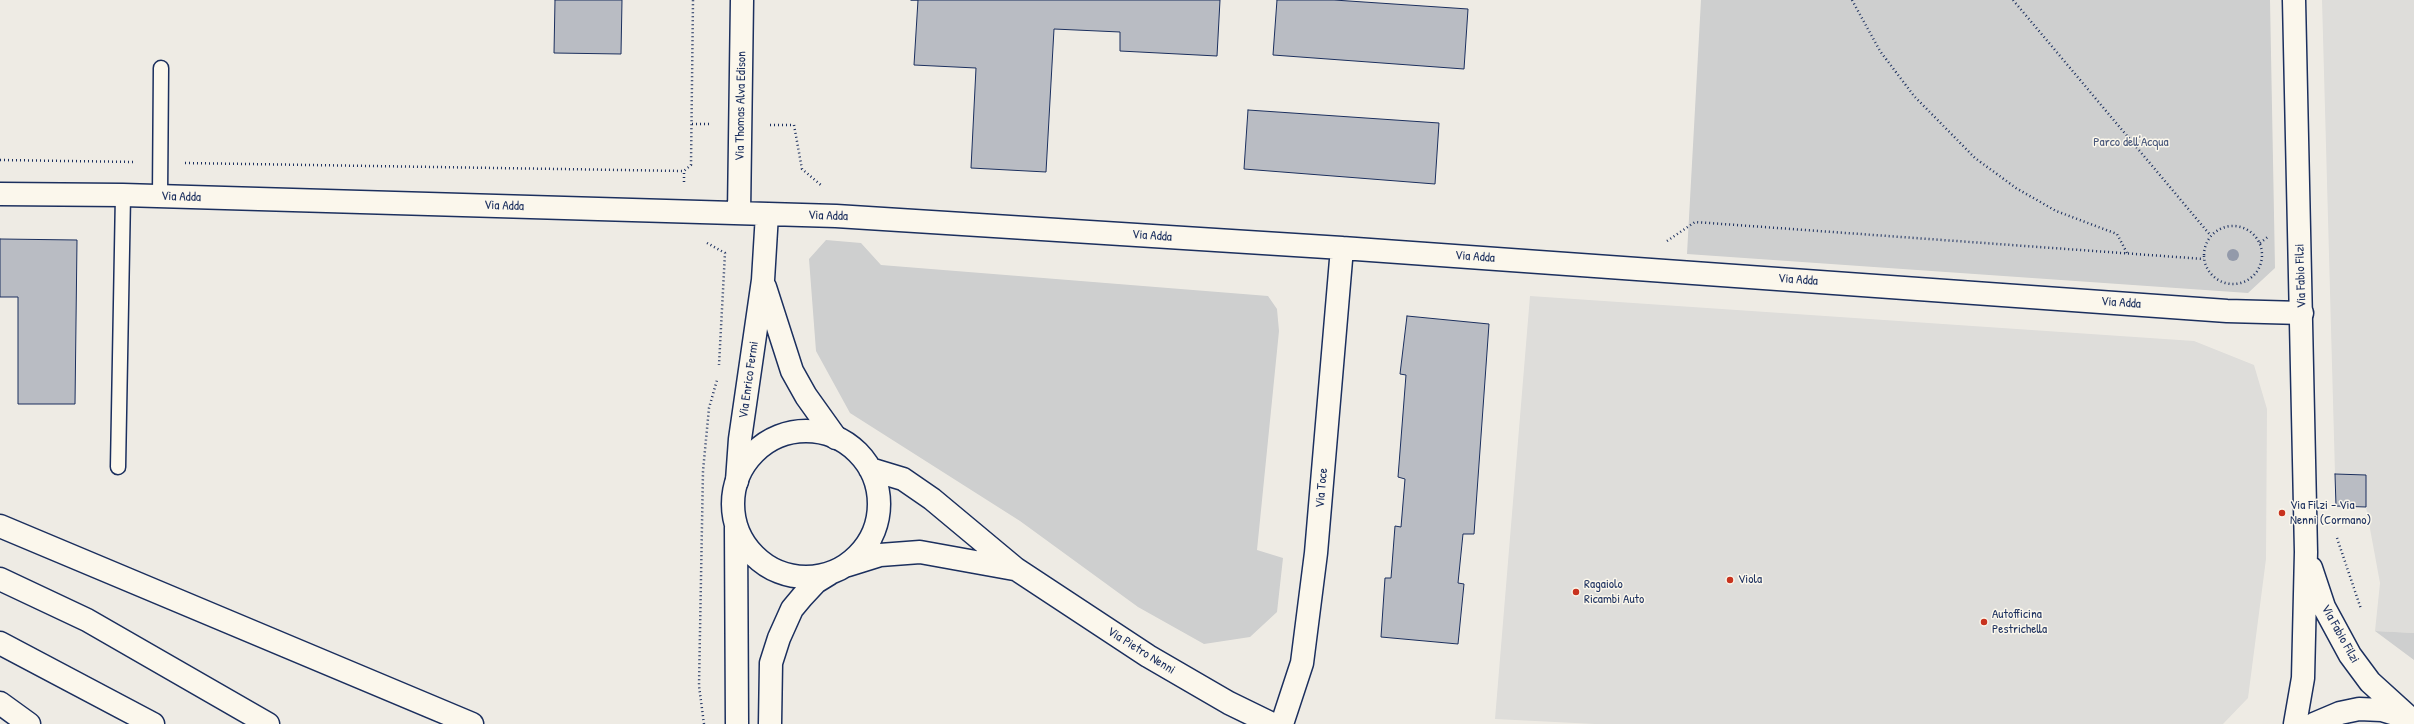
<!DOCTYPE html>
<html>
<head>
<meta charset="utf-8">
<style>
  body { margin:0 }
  canvas { display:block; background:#eeebe4 }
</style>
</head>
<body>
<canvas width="2414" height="724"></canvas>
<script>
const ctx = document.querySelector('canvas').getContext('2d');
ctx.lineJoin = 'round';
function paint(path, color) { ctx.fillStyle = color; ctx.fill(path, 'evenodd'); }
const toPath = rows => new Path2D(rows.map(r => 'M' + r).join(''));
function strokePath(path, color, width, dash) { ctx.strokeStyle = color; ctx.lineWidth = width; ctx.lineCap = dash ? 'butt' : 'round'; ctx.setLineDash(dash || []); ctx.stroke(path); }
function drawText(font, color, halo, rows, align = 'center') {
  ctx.font = font + ' "Patrick Hand",sans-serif'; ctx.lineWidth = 3; ctx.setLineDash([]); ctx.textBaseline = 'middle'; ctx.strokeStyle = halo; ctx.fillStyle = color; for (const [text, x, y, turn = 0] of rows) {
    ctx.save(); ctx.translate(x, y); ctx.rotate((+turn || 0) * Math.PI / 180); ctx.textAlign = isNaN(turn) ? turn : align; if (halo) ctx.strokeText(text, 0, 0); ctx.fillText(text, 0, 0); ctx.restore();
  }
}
paint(toPath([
  [2322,0,2414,0,2414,633,2375,631,2380,583,2366,507,2366,475,2335,474],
  [1530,296,2194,341,2254,365,2267,409,2266,559,2248,698,2223,724,1595,724,1495,719]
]), '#deddda');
paint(toPath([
  [1701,0,2270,0,2275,268,2248,293,1687,254],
  [826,240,861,243,881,265,1268,296,1277,309,1279,331,1257,550,1283,558,1277,612,1250,637,1204,644,1138,607,1020,521,850,413,816,351,809,259],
  [2375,631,2414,633,2414,660]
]), '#cecfcf');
const building = toPath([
  [555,0,622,0,621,54,554,53,555,0],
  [911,0,1220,0,1217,56,1120,51,1120,32,1054,29,1046,172,971,168,976,68,914,65,918,0,911,0],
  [1277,0,1334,0,1468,9,1464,69,1273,55,1277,0],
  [1248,110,1439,123,1435,184,1244,169,1248,110],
  [0,239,77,240,75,404,18,404,18,297,0,297,0,239],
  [1407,316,1489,324,1474,534,1463,534,1458,583,1464,584,1458,644,1381,637,1385,578,1391,578,1395,526,1401,527,1405,479,1398,477,1406,375,1400,374,1407,316],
  [2335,474,2366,475,2366,507,2336,506,2335,474]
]);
paint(building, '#b9bcc3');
strokePath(building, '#1b2f5e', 1);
const service = toPath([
  [160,196,161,68],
  [118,467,123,195]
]);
const minor = toPath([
  [0,194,123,195,836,216,1342,248,2227,311,2302,313],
  [739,213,742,0],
  [765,287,792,371,806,396,836,438],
  [737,481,740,439,763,280,767,214],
  [1282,724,1302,663,1316,553,1342,248]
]);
const tertiary = toPath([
  [2294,0,2306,552,2303,678,2295,724],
  '733 504a73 73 0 1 1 146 0a73 73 0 1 1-146 0Z',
  [870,469,903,479,932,499,1016,569,1148,656,1229,703,1272,724],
  [736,528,737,724],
  [848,565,880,555,920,552,1014,569],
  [2311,568,2324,607,2350,655,2370,682,2412,720],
  [770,724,771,663,779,638,792,609,802,597,816,582,829,574],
  [2314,724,2340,713,2359,709,2382,710,2405,717]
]);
const trunk = toPath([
  [0,526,472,724],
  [0,579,87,620,268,724],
  [0,643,153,724],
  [0,703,29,724]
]);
strokePath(service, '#1b2f5e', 17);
strokePath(minor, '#1b2f5e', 25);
strokePath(tertiary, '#1b2f5e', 25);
strokePath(trunk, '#1b2f5e', 25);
strokePath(toPath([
  [1852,0,1880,51,1914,96,1975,158,2016,188,2056,211,2117,234,2127,253],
  [2013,0,2211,236],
  [692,124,711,124],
  [770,125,794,125,802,169,822,186],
  [0,160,136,162],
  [185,163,684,171,691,165,693,0],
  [684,182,684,171],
  '2204 255a29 29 0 1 1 58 0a29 29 0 1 1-58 0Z',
  [1667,241,1695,222,2204,259],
  [707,243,725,253,719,365],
  [2260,243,2269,236],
  [2337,538,2361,609],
  [704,724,699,686,703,471,709,408,717,380]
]), '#1b2f5e', 2.5, [1, 3]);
strokePath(service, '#fbf7ec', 14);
strokePath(minor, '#fbf7ec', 22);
strokePath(tertiary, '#fbf7ec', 22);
strokePath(trunk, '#fbf7ec', 22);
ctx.fillStyle = '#939aaa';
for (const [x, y] of [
  [2233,255]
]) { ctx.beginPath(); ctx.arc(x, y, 6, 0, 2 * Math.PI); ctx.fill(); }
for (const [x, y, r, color] of [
  [2282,513,4,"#c8321e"],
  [1730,580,4,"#c8321e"],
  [1576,592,4,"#c8321e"],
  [1984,622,4,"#c8321e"]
]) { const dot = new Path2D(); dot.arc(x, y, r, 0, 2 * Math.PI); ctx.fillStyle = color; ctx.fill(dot); strokePath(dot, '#fbf7ec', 1.5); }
drawText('13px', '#1b2f5e', '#fbf7ec', [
  ["Via Thomas Alva Edison",741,106,-89],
  ["Via Adda",181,197,2],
  ["Via Adda",504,206,2],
  ["Via Adda",828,216,2],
  ["Via Adda",1152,236,4],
  ["Via Adda",1475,257,4],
  ["Via Fabio Filzi",2301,276,-92],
  ["Via Adda",1798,280,4],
  ["Via Adda",2121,303,4],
  ["Via Enrico Fermi",749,380,-82],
  ["Via Toce",1322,488,-85],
  ["Via Fabio Filzi",2340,634,61],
  ["Via Pietro Nenni",1141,651,32]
]);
drawText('13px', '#48577a', '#fbf7ec', [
  ["Parco dell'Acqua",2131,143]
]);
drawText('13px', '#1b2f5e', '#fbf7ec', [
  ["Via Filzi - Via",2290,506],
  ["Nenni (Cormano)",2290,521],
  ["Viola",1738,580],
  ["Ragaiolo",1584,585],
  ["Ricambi Auto",1584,600],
  ["Autofficina",1992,615],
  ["Pestrichella",1992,630]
], 'left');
</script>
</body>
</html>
